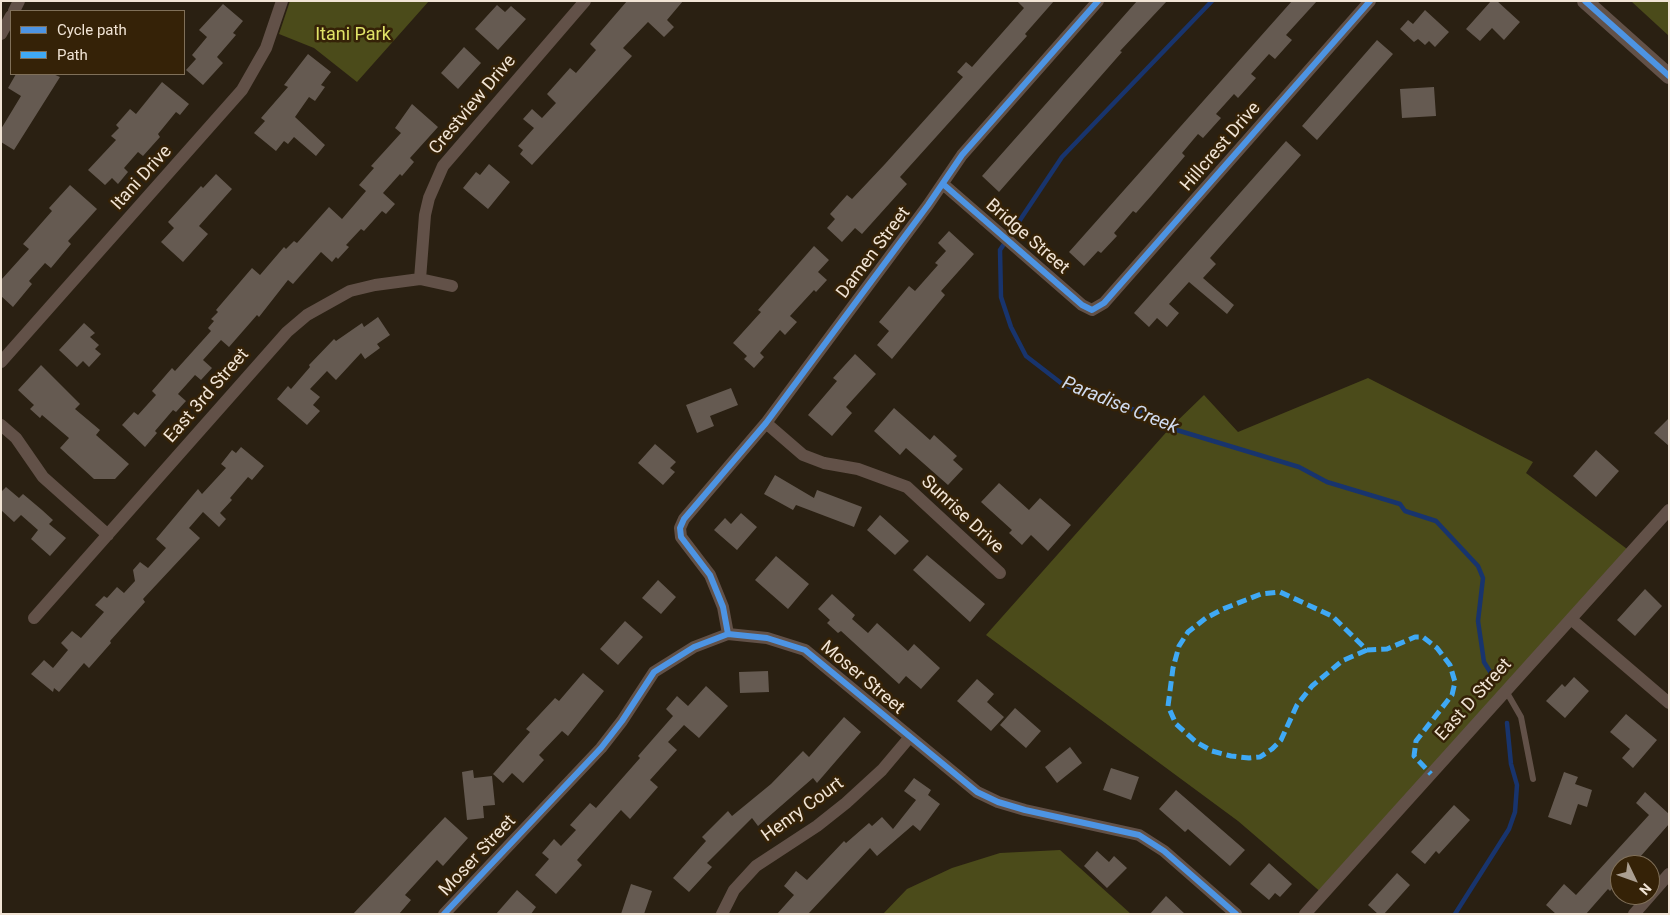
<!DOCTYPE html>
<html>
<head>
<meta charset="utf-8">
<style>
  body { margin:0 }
  #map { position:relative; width:1670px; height:915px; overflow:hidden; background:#2a2012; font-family:Roboto,sans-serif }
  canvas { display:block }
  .frame { position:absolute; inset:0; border:2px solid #f1e4d5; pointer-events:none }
  .legend { position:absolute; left:10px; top:10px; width:175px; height:65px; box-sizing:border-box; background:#352207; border:1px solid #807059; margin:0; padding:6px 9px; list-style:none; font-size:15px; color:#f1e4d5 }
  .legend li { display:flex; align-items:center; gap:10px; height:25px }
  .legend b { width:25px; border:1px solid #807059 }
  .north { position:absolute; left:1610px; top:855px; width:50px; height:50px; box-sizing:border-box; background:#352207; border:1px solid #807059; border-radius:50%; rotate:132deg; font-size:14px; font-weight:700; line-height:20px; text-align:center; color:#f1e4d5 }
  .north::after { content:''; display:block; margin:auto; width:18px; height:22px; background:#ab9f91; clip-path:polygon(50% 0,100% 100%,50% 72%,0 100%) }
</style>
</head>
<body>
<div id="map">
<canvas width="1670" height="915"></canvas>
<div class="frame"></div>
<ul class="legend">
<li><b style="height:6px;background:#4d94e3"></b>Cycle path</li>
<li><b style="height:6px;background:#3fa9f5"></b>Path</li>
</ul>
<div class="north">N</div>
</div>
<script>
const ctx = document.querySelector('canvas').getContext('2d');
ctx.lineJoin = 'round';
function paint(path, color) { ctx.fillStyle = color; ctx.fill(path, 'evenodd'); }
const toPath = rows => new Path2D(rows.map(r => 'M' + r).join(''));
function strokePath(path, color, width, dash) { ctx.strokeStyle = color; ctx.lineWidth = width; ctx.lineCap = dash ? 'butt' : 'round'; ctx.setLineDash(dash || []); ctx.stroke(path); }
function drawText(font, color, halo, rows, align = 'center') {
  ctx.font = font + ' Roboto,sans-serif'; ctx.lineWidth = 5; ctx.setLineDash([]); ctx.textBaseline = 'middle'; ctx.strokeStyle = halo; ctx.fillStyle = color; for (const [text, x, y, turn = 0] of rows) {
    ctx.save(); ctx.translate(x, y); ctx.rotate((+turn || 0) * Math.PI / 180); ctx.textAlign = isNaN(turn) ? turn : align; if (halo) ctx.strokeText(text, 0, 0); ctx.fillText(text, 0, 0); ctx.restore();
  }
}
paint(toPath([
  [290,1,429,1,357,82,314,48,279,34],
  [1669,1,1669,36,1632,2,1632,1],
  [1368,378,1533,462,1526,473,1631,552,1323,894,1238,821,986,635,1170,428,1204,395,1238,432],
  [1060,850,1131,914,883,914,907,889,952,868,1000,853]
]), '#4b4b1a');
strokePath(toPath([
  [1212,1,1062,157,1000,250,1001,297,1011,327,1026,356,1061,383,1099,400,1146,413,1170,428,1299,467,1327,482,1400,504,1405,511,1436,521,1478,566,1483,578,1478,621,1484,662,1494,678],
  [1455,914,1509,829,1515,812,1517,785,1511,764,1507,723]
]), '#18346d', 4.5);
paint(toPath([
  [627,1,683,1,667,20,674,27,664,37,648,22,623,48,632,56,532,165,520,154,523,150,518,146,534,128,523,119,532,109,542,118,556,103,547,94,570,68,576,73,596,50,590,44],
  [1017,1,1054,1,1025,34,1027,36,900,177,907,184,862,234,855,228,842,242,827,228,835,219,830,214,847,195,852,199,885,164,963,77,957,72,966,62,972,67,1024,8],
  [1137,1,1167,1,1120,51,1122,52,999,192,982,176],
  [1292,1,1317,1,1286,35,1292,40,1275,59,1269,54,1251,74,1256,78,1238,98,1234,94,1216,114,1221,118,1203,138,1198,134,1182,153,1185,156,1151,196,1136,213,1133,211,1114,233,1117,236,1101,253,1098,251,1084,266,1069,252],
  [1491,1,1497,1,1520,22,1504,40,1492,28,1480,41,1466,29],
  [223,4,243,21,233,33,236,35,217,57,223,63,203,85,186,70,196,59,192,55,207,37,199,30],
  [497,5,505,12,511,6,526,19,498,50,475,29],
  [1425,10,1449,32,1435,47,1429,41,1425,45,1418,39,1414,42,1400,29,1408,20,1413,24],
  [1377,40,1393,54,1317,140,1302,126],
  [464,47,481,63,458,89,441,73],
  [308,54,331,72,321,85,325,87,315,101,309,97,295,117,325,145,316,156,294,137,288,144,284,141,276,151,254,133,265,121,261,118,288,87,284,85],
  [16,74,53,74,60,77,14,150,1,142,1,129,21,96,8,88],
  [162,82,189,104,180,115,176,112,158,134,160,137,143,156,138,152,124,168,128,172,118,184,112,178,105,185,88,170,116,140,111,136,119,128,116,125,130,109,136,114],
  [1434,87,1436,116,1402,118,1400,89],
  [412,104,438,127,410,158,414,162,402,176,400,174,383,193,395,204,386,214,382,211,364,231,361,229,346,245,349,247,338,259,336,257,332,262,321,252,293,284,288,280,259,317,257,315,229,347,221,340,203,360,212,368,201,380,195,375,178,394,186,401,176,412,173,410,155,431,157,433,145,447,122,425,134,412,138,415,156,395,152,391,172,368,175,371,211,331,208,328,214,321,211,319,218,312,216,310,252,268,260,275,284,247,286,249,294,241,297,243,329,207,342,219,366,191,359,185,374,168,371,166,401,133,395,128],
  [1286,141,1301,155,1210,258,1216,264,1203,278,1234,305,1227,314,1189,282,1169,304,1179,313,1167,327,1157,318,1149,327,1134,313],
  [489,164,510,182,488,209,463,188,476,172,480,175],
  [216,174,232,189,199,226,208,234,183,262,161,242,174,228,168,222,201,186,203,188],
  [70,185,97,209,68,241,71,244,51,268,45,263,29,281,32,284,13,307,1,296,1,280,29,249,23,244,52,211,49,208],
  [949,231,974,254,941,291,945,295,892,359,877,345,889,331,879,322,909,286,915,291,938,265,935,263,946,251,938,243],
  [814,246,829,260,818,272,827,280,816,292,814,290,790,316,797,322,785,335,780,330,760,353,764,357,754,368,744,359,747,356,733,343,761,312,758,310],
  [378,317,390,335,377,344,380,348,365,359,361,353,336,380,327,371,310,389,320,397,313,405,320,411,307,425,277,399,288,386,291,389,310,367,309,365,334,339,336,341,362,323,364,327],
  [84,323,95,333,90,337,99,345,95,349,101,354,89,367,83,361,77,367,59,350],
  [855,354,876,374,846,407,852,413,832,436,808,415,837,381,833,378],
  [41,365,80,404,75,409,100,430,96,435,129,464,115,479,94,479,60,448,69,438,42,415,40,418,30,409,34,405,18,390],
  [731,388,738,405,710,416,714,426,697,433,686,405],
  [894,408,930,440,934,435,957,456,953,460,963,469,948,485,906,448,900,455,874,431],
  [1669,418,1669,446,1654,433],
  [655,444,676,462,670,468,675,472,663,485,638,463],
  [241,447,264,466,252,480,248,477,230,498,232,500,220,513,226,519,219,527,203,512,189,528,200,538,143,599,145,602,110,641,111,643,89,668,84,663,59,692,54,688,53,692,31,674,44,660,53,668,68,650,61,643,72,631,81,638,104,612,95,605,104,596,107,598,117,587,124,593,135,581,133,570,140,562,148,568,166,548,156,539,198,489,202,494,226,468,221,464,232,450,236,453],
  [1596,450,1619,471,1596,497,1573,476],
  [775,475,814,498,817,490,862,507,854,527,796,505,793,510,764,494],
  [999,483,1029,510,1040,498,1071,525,1048,551,1031,535,1022,545,1009,533,1012,530,981,502],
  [6,487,19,498,23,494,42,510,53,520,49,524,66,538,50,556,31,539,38,530,21,515,14,522,1,510,1,492],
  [741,513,757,527,737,550,714,530,725,518,731,524],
  [880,515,909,541,895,555,867,530],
  [927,555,985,604,970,622,913,570],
  [776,556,809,584,788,609,755,580],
  [658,580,676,597,661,614,642,598],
  [1645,589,1662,606,1635,636,1617,620],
  [832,594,855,615,852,619,868,633,877,623,908,651,914,644,940,668,921,689,906,676,899,684,841,631,838,633,827,623,830,620,818,609],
  [625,621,643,637,618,665,600,649],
  [768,671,769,692,740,693,739,672],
  [583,673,604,691,568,736,562,731,539,755,544,760,523,783,512,773,503,783,493,774,530,732,526,729,555,698,559,701],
  [1574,677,1589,691,1565,718,1546,701,1562,684,1565,687],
  [977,679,994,694,987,702,1004,717,991,731,957,701],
  [706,686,728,706,699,738,684,725,668,742,677,750,650,780,658,787,630,819,621,810,577,860,582,865,556,894,535,875,549,859,542,853,554,839,561,846,576,830,570,825,590,803,596,808,640,758,638,756,673,716,666,709,677,696,688,706],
  [1015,708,1041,731,1026,748,1000,725],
  [1626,714,1657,740,1633,768,1622,758,1630,749,1610,732],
  [844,717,861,732,817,783,813,778,758,826,752,818,707,863,712,867,689,892,673,878,706,841,702,837,728,811,732,816,771,784,803,751,809,757],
  [1070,747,1082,763,1057,783,1045,767],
  [1111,768,1139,777,1131,800,1103,790],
  [473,770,474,778,492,776,495,805,483,806,484,818,467,820,462,772],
  [1564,772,1578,777,1575,784,1592,790,1587,807,1578,804,1571,825,1548,817],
  [914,778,931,790,928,795,940,804,920,831,913,825,877,856,870,848,808,914,777,914,794,895,784,886,796,871,807,880,844,841,846,843,869,823,872,826,882,817,893,829,916,800,904,791],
  [1176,790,1245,850,1230,866,1188,829,1185,832,1159,809],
  [1645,792,1669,814,1669,824,1633,865,1620,865,1620,880,1610,891,1608,889,1586,914,1556,914,1546,905,1564,884,1576,895,1649,815,1636,803],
  [1454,805,1470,820,1439,854,1436,851,1425,864,1411,852],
  [445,817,468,838,443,866,437,860,405,895,411,900,399,914,353,914],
  [1097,851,1109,862,1114,856,1127,868,1107,888,1084,866],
  [1269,863,1292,884,1280,897,1275,893,1269,900,1250,884],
  [1397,873,1410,885,1384,914,1378,914,1368,905],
  [631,884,652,891,644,914,621,914],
  [517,890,536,907,531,914,496,914],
  [1166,896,1185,914,1150,914]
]), '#655a51');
strokePath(toPath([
  [1506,691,1521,717,1533,779]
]), '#625148', 6);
strokePath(toPath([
  [14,11,19,1],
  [1,34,11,16],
  [943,184,1082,305,1092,310,1104,303,1370,1],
  [420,279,425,215,429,198,443,166,585,1],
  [1,362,242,90,266,48,282,1],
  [766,423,803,455,824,463,858,469,907,487,1000,573],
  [1,425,16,438,43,477,108,535],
  [34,618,287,332,307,315,350,291,375,285,420,279,452,286],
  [1571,619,1669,703],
  [728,634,723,607,710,575,681,537,680,528,684,519,766,423,928,205,962,155,1098,1],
  [444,914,601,748,622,721,654,672,694,647,728,634,767,638,805,650,977,792,998,802,1025,810,1139,835,1164,851,1236,914],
  [722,914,734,890,756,866,817,826,846,803,882,770,909,738],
  [1305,914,1669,510],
  [1634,914,1669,874]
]), '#625148', 12);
strokePath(toPath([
  [1585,1,1669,76]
]), '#625148', 16);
strokePath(toPath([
  [1367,650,1342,661,1312,686,1297,705,1281,740,1272,749,1260,757,1249,758,1231,756,1212,751,1196,742,1176,724,1168,706,1173,668,1179,646,1188,632,1206,618,1223,609,1261,594,1280,592,1332,616,1367,650,1387,649,1415,637,1423,637,1437,648,1450,665,1455,682,1452,695,1416,741,1414,756,1431,774]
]), '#3fa9f5', 5, [10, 5]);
strokePath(toPath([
  [1585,1,1669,76],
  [943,184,1082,305,1092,310,1104,303,1370,1],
  [728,634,723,607,710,575,681,537,680,528,684,519,766,423,928,205,962,155,1098,1],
  [444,914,601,748,622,721,654,672,694,647,728,634,767,638,805,650,977,792,998,802,1025,810,1139,835,1164,851,1236,914]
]), '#4d94e3', 6);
drawText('18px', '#e0e367', '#352207', [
  ["Itani Park",353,35]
]);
drawText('18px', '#f1e4d5', '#352207', [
  ["Crestview Drive",473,105,-50],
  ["Hillcrest Drive",1221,147,-49],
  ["Itani Drive",142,178,-48],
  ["Bridge Street",1027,237,41],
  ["Damen Street",874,253,-53],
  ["East 3rd Street",207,396,-49],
  ["Sunrise Drive",962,515,43],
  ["Moser Street",862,678,40],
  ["East D Street",1474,700,-48],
  ["Henry Court",803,810,-36],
  ["Moser Street",478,856,-47]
]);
drawText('italic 19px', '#d0dbef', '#352207', [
  ["Paradise Creek",1120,406,22]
]);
</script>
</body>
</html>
